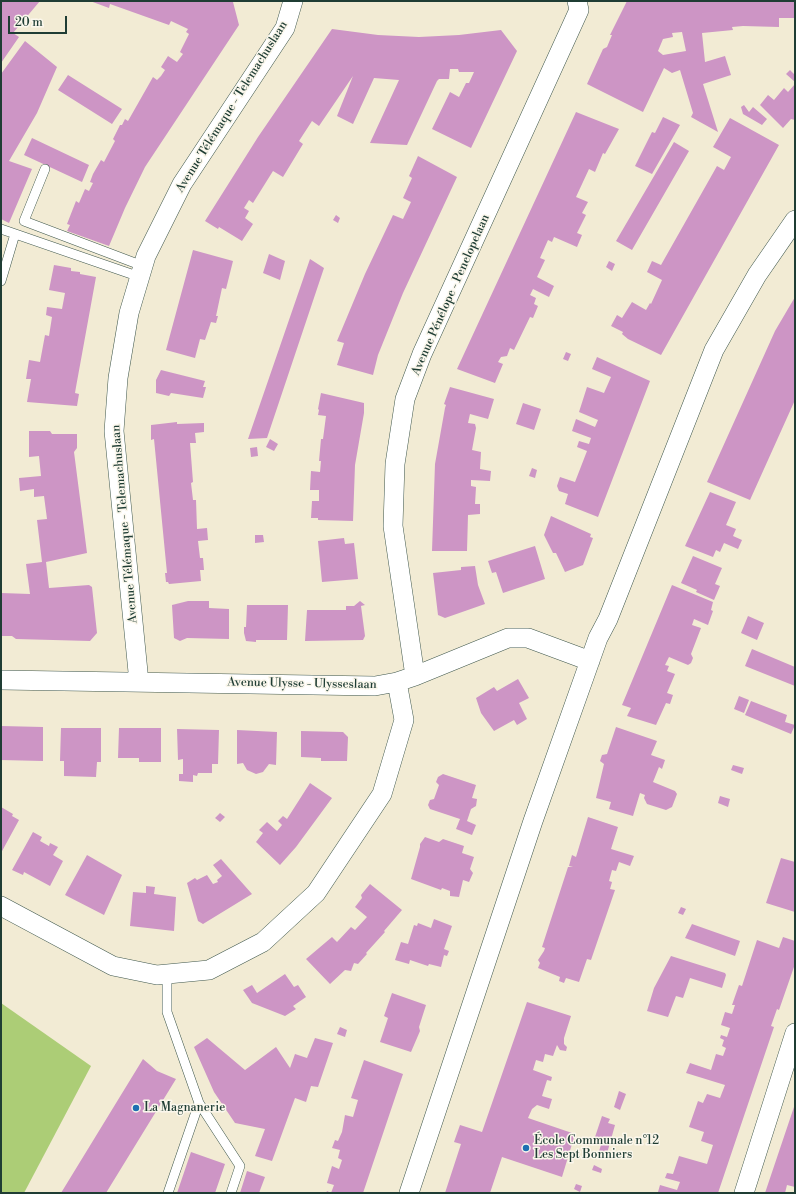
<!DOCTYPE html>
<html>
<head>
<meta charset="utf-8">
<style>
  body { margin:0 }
  #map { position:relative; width:796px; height:1194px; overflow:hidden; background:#f2ebd4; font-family:"Libre Bodoni",serif }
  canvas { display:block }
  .frame { position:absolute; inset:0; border:2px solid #1f3d34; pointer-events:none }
  .scale { position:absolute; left:8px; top:16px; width:59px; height:18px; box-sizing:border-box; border:2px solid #1f3d34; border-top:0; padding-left:5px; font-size:12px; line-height:14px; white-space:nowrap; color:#1f3d34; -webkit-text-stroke:3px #fbf7ec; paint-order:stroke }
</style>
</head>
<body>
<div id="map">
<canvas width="796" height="1194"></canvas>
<div class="frame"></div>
<div class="scale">20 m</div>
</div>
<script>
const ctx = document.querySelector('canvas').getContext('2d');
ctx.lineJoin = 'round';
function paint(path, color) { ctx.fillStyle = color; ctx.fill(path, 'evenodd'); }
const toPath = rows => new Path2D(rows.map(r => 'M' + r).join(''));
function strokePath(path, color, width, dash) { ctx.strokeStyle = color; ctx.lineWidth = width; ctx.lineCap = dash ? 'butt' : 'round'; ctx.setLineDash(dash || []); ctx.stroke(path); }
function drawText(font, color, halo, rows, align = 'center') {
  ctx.font = font + ' "Libre Bodoni",serif'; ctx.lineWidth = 3; ctx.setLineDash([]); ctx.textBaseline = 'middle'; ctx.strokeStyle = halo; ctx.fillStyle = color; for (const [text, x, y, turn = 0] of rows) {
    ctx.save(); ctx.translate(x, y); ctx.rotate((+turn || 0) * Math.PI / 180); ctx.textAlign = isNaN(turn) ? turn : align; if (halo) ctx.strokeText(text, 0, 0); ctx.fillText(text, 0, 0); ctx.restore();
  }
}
paint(toPath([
  [1,1003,91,1066,24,1193,1,1193]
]), '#accd76');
paint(toPath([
  [1,1,40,1,13,33,19,37,1,63],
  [90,1,229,1,233,2,239,25,145,167,125,208,109,246,67,231,70,225,67,224,76,201,79,203,85,189,89,191,93,183,90,182,93,174,101,160,104,162,115,141,113,139,120,125,122,125,125,119,128,121,153,77,157,80,161,76,165,70,161,67,168,56,177,62,183,54,180,52,189,34,186,32,188,29,171,21,169,25,110,4,109,8],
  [627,1,795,1,795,18,779,18,779,27,743,26,732,27,733,30,702,33,705,62,725,56,731,75,703,84,718,132,691,117,693,113,680,70,672,73,664,68,643,112,587,84,603,49,607,47,612,35,610,35],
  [682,32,686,51,663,55,658,51,663,39,673,37,672,33],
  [332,29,378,35,419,37,459,35,501,30,517,51,471,148,432,129,450,92,459,97,466,83,469,83,474,72,459,72,458,69,450,69,449,79,439,79,437,81,407,145,370,143,399,80,374,78,353,124,337,116,353,76,319,126,312,121,299,141,303,144,283,177,273,171,253,203,249,200,244,208,249,211,245,218,253,224,242,241,219,227,218,229,205,221,258,137],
  [25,41,57,67,37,113,9,161,32,169,9,223,1,219,1,74],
  [790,70,795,75,795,82,786,74],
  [68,75,122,109,112,124,58,90],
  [795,84,795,120,791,119,783,128,760,105,768,95,774,100,784,88,788,92],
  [744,105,749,112,753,107,767,119,762,125,743,114,741,107],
  [576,112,619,129,605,154,603,153,595,172,589,169,576,197,588,202,582,213,586,215,577,233,582,235,577,247,554,237,552,242,548,240,540,258,545,260,537,277,554,286,549,297,533,289,530,295,536,298,534,304,538,306,533,318,530,317,514,350,510,348,507,356,501,357,498,362,503,364,495,383,457,369],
  [663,117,680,125,652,174,635,166,652,132,655,133],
  [730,118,779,145,661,355,628,339,622,334,623,332,611,326,617,315,622,318,632,302,646,310,650,303,651,304,662,280,647,272,652,261,661,265,717,166,724,170,731,157,713,147],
  [32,138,89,165,82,182,24,155],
  [674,142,689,151,632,250,616,241],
  [418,156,457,177,403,293,378,355,373,375,337,365,344,343,337,341,365,274,393,215,403,219,411,202,403,198,412,178,409,176],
  [336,215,340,218,338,223,333,220],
  [193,250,233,261,226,289,222,288,216,316,218,316,216,323,211,322,205,340,200,339,195,358,166,350],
  [269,254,285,261,280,280,263,273],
  [310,259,324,268,267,438,248,439],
  [609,261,615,264,612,271,606,267],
  [54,265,71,268,71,271,80,272,80,274,96,277,76,387,75,393,79,394,77,406,27,402,31,379,26,379,29,360,40,362,45,335,49,336,52,317,46,315,47,307,62,309,65,293,49,290],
  [795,297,795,400,750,500,707,482,775,331],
  [566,352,571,354,568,361,563,359],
  [597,357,650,381,598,517,565,504,568,494,559,491,557,486,560,477,575,482,587,451,577,447,579,441,589,444,591,438,572,431,576,419,595,427,598,420,579,412,587,387,604,393,611,377,592,369],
  [161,370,205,381,203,387,206,387,203,398,171,393,169,396,156,393,156,380],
  [450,387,494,399,488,419,470,414,468,423,475,424,476,428,472,450,481,452,480,469,491,471,490,481,471,480,471,486,476,487,475,504,480,504,480,514,468,515,467,551,432,551,435,464,445,408,446,405,444,404],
  [321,393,364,403,364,413,355,465,353,521,318,520,318,518,311,518,312,501,319,501,319,490,310,490,311,471,320,472,321,461,319,461,321,439,323,439,326,416,318,415,319,410,318,409],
  [523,403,541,409,534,430,516,424],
  [177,422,177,424,204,423,204,432,195,433,196,443,190,443,193,482,191,483,193,500,196,500,197,529,207,528,208,540,198,541,200,558,203,558,204,570,200,570,201,581,169,584,168,582,166,582,165,573,167,573,154,439,151,440,151,425],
  [29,431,50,431,52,434,77,434,77,448,74,452,87,553,46,562,49,588,89,585,92,587,97,633,90,641,16,639,12,636,1,636,1,593,30,594,26,564,42,562,37,520,47,519,44,496,34,497,34,489,20,491,19,478,41,476,39,456,29,457],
  [270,439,278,444,274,451,266,447],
  [257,447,258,456,251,457,250,448],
  [532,468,537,470,535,478,529,476],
  [710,492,736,502,726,525,736,529,733,536,742,540,738,549,724,543,720,552,716,550,713,557,685,546],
  [551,516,591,534,590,537,593,538,583,565,565,572,556,553,553,553,544,535],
  [255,535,263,535,264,542,255,543],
  [344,538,345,544,354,543,358,579,322,582,318,541],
  [535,546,545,579,503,593,496,572,492,573,488,561],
  [693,556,722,568,715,584,720,586,714,600,696,592,697,590,681,583],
  [475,566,478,585,485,604,445,618,438,615,433,573,461,570,461,567],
  [672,585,713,602,711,610,713,611,708,625,694,619,692,625,701,628,691,654,693,658,691,663,688,665,669,657,665,665,669,666,667,671,675,674,667,693,673,695,670,704,666,703,656,725,627,716,631,708,622,705],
  [188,601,209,601,209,608,229,609,229,639,187,638,180,641,174,638,172,605],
  [360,601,365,605,361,606,365,636,363,640,305,641,307,610,346,610,346,606,354,606],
  [247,605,288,605,287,640,256,640,256,642,246,641,244,633,244,627,246,627],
  [748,616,764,623,757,640,741,633],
  [752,649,795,667,795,686,745,666],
  [518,679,529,698,519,703,527,719,517,725,514,720,494,731,481,713,476,698,494,687,497,691],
  [739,696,749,700,744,713,734,709],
  [751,701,787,715,785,722,795,725,791,734,745,715],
  [1,726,43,727,43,761,1,760],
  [616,727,657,741,651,755,665,760,662,769,659,767,653,782,675,791,677,794,672,807,666,810,647,804,644,798,645,795,640,793,633,816,609,809,611,802,596,798,604,764,600,761,602,755,607,754],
  [61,728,101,728,101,762,97,762,96,777,64,776,64,761,60,761],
  [119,728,161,728,161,762,139,762,139,758,118,758],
  [177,729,219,730,218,764,212,764,212,773,198,773,197,776,193,775,193,782,179,781,179,774,183,774,183,759,178,760],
  [237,730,277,732,276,765,269,764,263,772,256,774,247,770,243,763,237,764],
  [301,731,343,732,348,737,347,761,321,761,321,758,301,757],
  [733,765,744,768,742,774,731,770],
  [443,774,476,785,472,798,477,799,476,806,471,809,467,821,476,825,472,835,456,829,460,819,430,809,428,805,430,800,434,799,439,785,436,782,438,777],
  [310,783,332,798,296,847,280,865,256,842,263,833,259,830,267,822,277,831,282,825,278,821,283,816,287,819],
  [720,796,730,799,728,807,718,803],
  [1,807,13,814,12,816,19,820,1,853],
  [220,813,225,817,220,822,215,818],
  [588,817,618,827,611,849,634,856,630,866,619,862,616,871,612,870,609,881,612,882,610,889,615,890,591,960,587,959,579,982,566,978,564,983,559,981,560,977,538,968,540,963,538,960,544,951,545,948,542,947,568,867,573,867,569,866,572,855,576,857],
  [33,832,42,837,40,841,49,846,50,843,58,847,53,855,63,861,50,886,24,872,23,875,12,870],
  [425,837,439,842,443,839,464,846,462,853,474,857,470,869,473,873,469,882,463,880,459,897,450,896,450,891,442,888,441,890,411,879,420,847,420,844],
  [87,855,122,875,104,915,65,895],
  [781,858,795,862,795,912,766,903],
  [221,859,252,894,203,924,198,921,187,883,195,878,197,880,207,875,213,884,218,882,217,880,222,876,213,865],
  [370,884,402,910,384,931,385,932,366,953,367,954,358,964,354,963,351,971,345,970,330,984,306,959,332,937,337,942,351,927,355,930,367,917,355,907,362,898,361,895],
  [146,886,155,887,154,894,176,897,174,931,130,926,133,892,146,893],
  [681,907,686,909,683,915,678,913],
  [434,919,452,926,444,949,449,951,447,956,444,955,441,967,429,964,428,966,410,960,409,964,395,960,401,942,408,944,414,925,417,926,418,923,431,928],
  [692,924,740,941,735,956,685,938],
  [783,937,795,941,795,964,779,1010,777,1009,771,1026,774,1027,718,1193,658,1192,660,1185,677,1190,680,1182,665,1178,667,1173,673,1174,679,1156,707,1164,713,1145,701,1141,704,1132,689,1127,698,1101,703,1103,707,1094,720,1098,725,1085,686,1073,690,1063,711,1070,716,1054,723,1056,726,1048,722,1046,724,1040,720,1038,721,1035,727,1037,730,1028,721,1025,725,1012,732,1014,735,1005,732,1005,739,985,742,986,757,940,779,948],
  [671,956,725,973,726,975,722,988,690,978,683,998,676,996,668,1017,647,1011,654,988],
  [285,974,294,987,298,985,306,997,293,1006,296,1009,285,1016,252,1003,243,990,252,985,257,993],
  [392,993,426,1005,419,1027,420,1031,411,1052,380,1042,388,1018,384,1016],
  [527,1002,571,1016,564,1038,564,1044,567,1047,566,1051,560,1050,557,1045,553,1056,545,1054,543,1062,536,1060,533,1070,552,1077,551,1081,547,1080,542,1096,552,1099,549,1109,537,1105,532,1109,528,1118,575,1134,562,1177,502,1157,490,1193,445,1193,461,1144,454,1142,460,1125,482,1132],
  [340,1027,347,1030,345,1037,337,1034],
  [207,1038,245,1070,276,1047,290,1068,295,1054,307,1058,315,1038,333,1043,318,1087,311,1086,306,1102,295,1098,272,1161,255,1156,265,1129,235,1123,214,1092,194,1047],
  [143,1059,157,1071,176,1079,106,1193,61,1193],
  [364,1060,403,1074,363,1193,326,1193,327,1191,331,1193,334,1185,327,1183,332,1166,339,1169,342,1160,338,1158,340,1150,332,1148,335,1140,338,1141,342,1132,345,1115,353,1117,358,1100,351,1098],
  [619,1091,626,1094,620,1110,614,1107],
  [795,1104,795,1187,787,1185,785,1193,765,1193],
  [602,1116,610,1119,608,1123,615,1125,606,1157,598,1154,602,1142,594,1140],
  [191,1152,225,1164,215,1193,177,1193],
  [594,1165,602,1169,601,1173,592,1170],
  [247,1171,265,1177,259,1193,240,1193],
  [576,1184,582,1186,580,1192,574,1189]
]), '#cd95c5');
const lane = toPath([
  [45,169,24,221,143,266],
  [1,229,140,277],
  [1,281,15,234],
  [167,975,167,1012,199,1103,168,1193],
  [199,1103,240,1166,231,1193]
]);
const street = toPath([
  [415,676,393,526,395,464,405,399,422,354,579,10,577,1],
  [1,680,375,686,397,682,415,676,508,638,528,638,590,661],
  [139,682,114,431,118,378,129,313,146,256,182,184,285,28,293,1],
  [1,906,113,966,157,975,209,970,263,942,316,893,382,794,404,720,397,682],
  [409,1193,533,821,598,638,608,619,714,350,757,275,795,220],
  [744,1193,795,1033]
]);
strokePath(lane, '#3f574c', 10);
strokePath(street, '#3f574c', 20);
strokePath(lane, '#fff', 9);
strokePath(street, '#fff', 19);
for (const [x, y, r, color] of [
  [136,1108,4,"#1f6fb2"],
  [526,1148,4,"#1f6fb2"]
]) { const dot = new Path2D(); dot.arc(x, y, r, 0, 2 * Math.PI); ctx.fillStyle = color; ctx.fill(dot); strokePath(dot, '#fbf7ec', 1.5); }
drawText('12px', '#1f3d34', '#fbf7ec', [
  ["Avenue Télémaque - Telemachuslaan",232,107,-58],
  ["Avenue Pénélope - Penelopelaan",451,295,-66],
  ["Avenue Télémaque - Telemachuslaan",125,524,-95],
  ["Avenue Ulysse - Ulysseslaan",302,684,1]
]);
drawText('12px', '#1f3d34', '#fbf7ec', [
  ["La Magnanerie",144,1108],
  ["École Communale n°12",534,1141],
  ["Les Sept Bonniers",534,1155]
], 'left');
</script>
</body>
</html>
